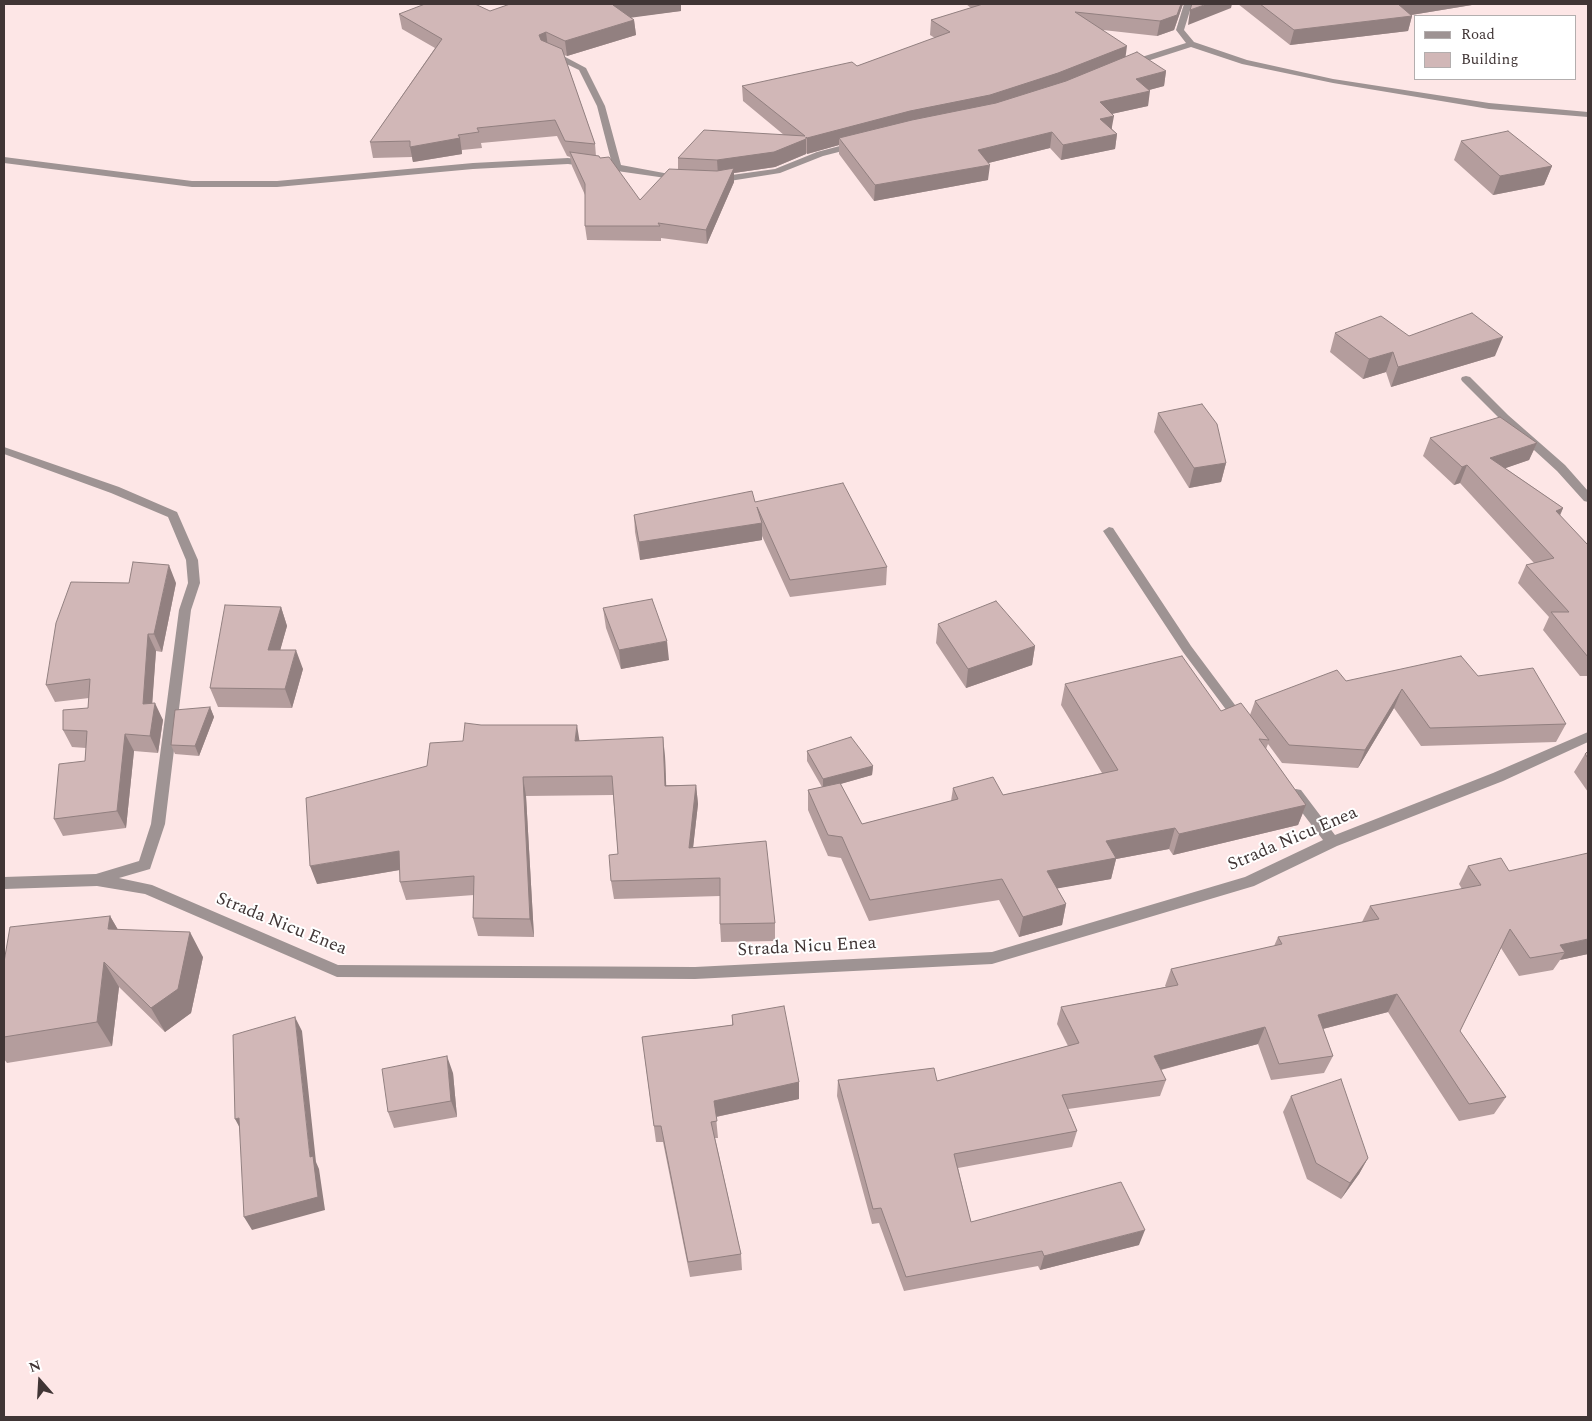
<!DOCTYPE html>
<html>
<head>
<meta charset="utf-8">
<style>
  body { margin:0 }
  #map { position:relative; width:1592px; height:1421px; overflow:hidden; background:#fde6e6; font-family:Spectral,serif }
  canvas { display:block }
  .frame { position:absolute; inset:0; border:5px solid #403535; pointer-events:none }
  .legend { position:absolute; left:1414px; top:15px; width:162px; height:65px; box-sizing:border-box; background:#fff; border:1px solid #b3aeae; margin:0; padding:6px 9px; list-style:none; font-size:15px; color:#403535 }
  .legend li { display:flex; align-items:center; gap:10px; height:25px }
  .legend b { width:25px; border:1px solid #b3aeae }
  .north { position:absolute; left:15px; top:1356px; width:50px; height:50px; -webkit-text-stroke:4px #fff; paint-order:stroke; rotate:341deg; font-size:14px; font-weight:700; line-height:20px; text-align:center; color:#403535 }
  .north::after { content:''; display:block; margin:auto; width:18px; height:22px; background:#403535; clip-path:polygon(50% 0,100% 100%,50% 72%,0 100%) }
</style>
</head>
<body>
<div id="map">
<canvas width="1592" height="1421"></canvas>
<div class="frame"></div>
<ul class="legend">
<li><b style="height:6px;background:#9e9393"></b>Road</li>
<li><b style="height:14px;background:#d1b7b7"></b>Building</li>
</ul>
<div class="north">N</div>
</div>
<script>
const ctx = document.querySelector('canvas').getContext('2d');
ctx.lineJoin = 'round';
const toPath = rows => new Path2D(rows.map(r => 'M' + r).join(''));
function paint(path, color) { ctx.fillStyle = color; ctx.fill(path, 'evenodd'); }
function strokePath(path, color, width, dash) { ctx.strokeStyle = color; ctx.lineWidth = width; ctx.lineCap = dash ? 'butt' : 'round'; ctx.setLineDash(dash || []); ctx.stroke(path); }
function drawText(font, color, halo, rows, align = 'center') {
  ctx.font = font + ' Spectral,serif'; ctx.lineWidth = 4; ctx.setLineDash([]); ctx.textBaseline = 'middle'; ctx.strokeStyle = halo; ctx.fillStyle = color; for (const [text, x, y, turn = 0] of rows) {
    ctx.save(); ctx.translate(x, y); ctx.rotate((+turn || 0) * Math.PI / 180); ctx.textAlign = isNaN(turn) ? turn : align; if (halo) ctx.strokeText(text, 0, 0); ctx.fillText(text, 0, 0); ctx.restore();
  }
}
paint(toPath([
  [1184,4,1192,4,1184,30,1194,42,1247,60,1333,79,1489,103,1588,112,1588,117,1489,109,1333,83,1242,64,1191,47,1135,65,1129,65,1129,61,1186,43,1176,30,1184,4],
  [548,51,554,51,586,68,605,106,621,165,680,176,680,180,568,164,473,169,277,187,192,187,4,163,4,157,192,181,277,181,473,163,568,158,612,164,597,106,579,70,548,55,548,51],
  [855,142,858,143,858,147,823,156,780,173,717,183,713,180,717,177,775,169,817,152,855,142],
  [1466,376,1470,377,1508,415,1565,465,1588,491,1588,502,1584,501,1557,471,1500,419,1462,381,1461,379,1462,377,1466,376],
  [4,447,119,487,177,512,198,560,200,583,191,610,165,824,150,869,119,878,152,885,338,965,695,967,992,952,1245,877,1323,840,1291,798,1289,794,1291,790,1296,789,1301,790,1335,835,1493,773,1588,732,1588,742,1503,781,1337,846,1254,886,992,964,695,979,337,977,145,894,97,886,4,889,4,877,96,874,139,861,151,824,179,610,188,583,186,560,168,517,111,493,4,454,4,447],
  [1109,527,1113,528,1191,646,1244,717,1246,720,1244,723,1236,723,1183,652,1103,531,1109,527]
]), '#9e9393');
paint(toPath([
  [966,4,1183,4,1174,30,1157,36,1103,30,1126,57,1166,71,1164,86,1149,90,1148,106,1111,114,1112,129,1117,134,1115,149,1061,160,1050,148,988,163,988,180,874,201,839,154,839,145,807,154,806,153,806,154,775,167,734,173,734,182,707,244,661,238,661,241,587,240,585,226,585,195,572,166,570,157,567,156,557,136,481,143,482,148,462,150,462,154,413,162,412,157,373,158,370,142,435,48,402,29,399,14,681,11,631,17,634,20,636,35,567,56,564,55,595,144,596,156,600,158,640,200,678,169,678,158,784,135,743,101,742,86,857,66,935,38,930,35,931,20,971,8],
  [1238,4,1478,4,1411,15,1412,16,1408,31,1290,45],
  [1461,141,1552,166,1544,185,1493,195,1454,160],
  [1335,333,1409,336,1495,356,1391,387,1386,372,1363,379,1330,352],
  [1158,413,1226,463,1221,482,1189,488,1154,432],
  [1430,438,1537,443,1529,460,1505,468,1563,508,1560,516,1588,545,1588,676,1580,676,1543,630,1549,617,1518,583,1526,565,1534,563,1460,483,1454,485,1423,456],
  [755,502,887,567,886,585,790,597,762,536,762,540,640,560,635,532,634,515],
  [176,583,162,652,156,651,152,703,163,720,158,753,134,751,126,828,63,836,54,819,85,761,86,748,72,747,63,730,88,708,89,698,55,702,46,685],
  [281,607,287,626,280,650,303,669,292,708,218,707,210,688],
  [603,608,669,660,621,669,606,628],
  [938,624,1035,646,1032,665,966,688,936,643],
  [1478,676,1566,724,1556,742,1421,746,1394,708,1358,768,1282,763,1268,744,1266,749,1306,805,1298,825,1173,855,1169,849,1116,859,1111,879,1057,888,1066,904,1062,925,1019,937,999,900,869,921,841,858,828,856,808,810,808,790,822,787,807,761,807,751,873,766,872,775,840,784,862,824,951,801,953,788,1003,795,1102,773,1061,705,1065,684,1221,711,1250,715,1255,701,1346,681],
  [210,707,214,717,199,756,175,754,171,745],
  [579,741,665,756,666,785,696,785,698,804,693,847,775,923,775,941,721,942,720,924,720,896,614,899,611,881,618,854,613,795,526,796,534,937,478,936,473,918,474,895,406,900,400,882,400,870,317,884,427,766],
  [1588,751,1588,792,1574,772,1585,754],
  [1468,866,1509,871,1588,954,1560,960,1553,970,1519,976,1501,948,1460,1031,1506,1097,1494,1114,1459,1121,1388,1012,1323,1029,1333,1056,1324,1073,1271,1080,1258,1044,1161,1070,1166,1080,1160,1096,1068,1109,1077,1131,1072,1147,958,1168,971,1222,1139,1245,1040,1270,1038,1266,904,1291,879,1223,872,1224,837,1096,838,1080,937,1081,1068,1046,1057,1024,1061,1007,1166,987,1165,986,1171,969,1274,946,1278,937,1362,922,1370,906,1462,889,1459,884],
  [110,916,118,930,203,957,191,1013,165,1032,119,987,112,1046,7,1063,4,1059,4,962],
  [732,1015,799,1082,799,1099,716,1117,718,1138,715,1138,741,1254,742,1270,690,1277,663,1142,656,1142,642,1037,732,1025],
  [453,1073,457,1117,394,1128,388,1112],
  [1291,1096,1368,1158,1359,1174,1341,1199,1307,1179,1283,1112]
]), '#b49d9d');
paint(toPath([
  [619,4,681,4,681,11,614,20,613,5],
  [1181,4,1183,4,1174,30,1157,36,1160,21],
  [1207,4,1232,4,1231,8,1188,25,1190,10],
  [1397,4,1478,4,1393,18],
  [1412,16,1408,31,1290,45,1294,30],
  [634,20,636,35,567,56,565,41],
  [546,32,548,47,541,50,539,35],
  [1127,46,1125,61,989,110,839,138,839,145,807,154,807,138],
  [1166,71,1164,86,1134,94,1136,79],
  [1150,91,1148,106,1098,117,1100,102],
  [1114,116,1111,132,1100,119],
  [1052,132,1050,148,976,166,978,150],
  [1117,134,1115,149,1061,160,1063,145],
  [460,138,462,154,413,162,410,147],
  [806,139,806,154,775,167,734,173,734,182,707,244,706,230,718,175,717,160],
  [990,165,988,180,874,201,875,185],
  [1552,166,1544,185,1493,195,1500,176],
  [1503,337,1495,356,1391,387,1398,367],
  [1393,352,1386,372,1363,379,1369,359],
  [1537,443,1529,460,1483,476,1490,458],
  [1226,463,1221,482,1189,488,1194,468],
  [1467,465,1460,483,1454,485,1462,467],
  [1563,508,1555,525,1556,511],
  [762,523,762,540,640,560,639,542],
  [169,565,176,583,162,652,154,634],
  [281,607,287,626,275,669,268,650],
  [148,634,156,651,151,721,143,704],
  [667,641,669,660,621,669,619,650],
  [1035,646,1032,665,966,688,968,669],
  [296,650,303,669,292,708,285,689],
  [1402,689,1394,708,1358,768,1365,750],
  [155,703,163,720,158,753,150,736],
  [210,707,214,717,199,756,195,746],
  [577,725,580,744,575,741],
  [125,734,134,751,126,828,117,811],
  [663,737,665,756,667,804,665,786],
  [873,766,872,775,823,789,823,779],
  [523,777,526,796,534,937,530,919],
  [696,785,698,804,691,866,689,848],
  [1306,805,1298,825,1173,855,1179,834],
  [1175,828,1169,849,1116,859,1111,879,1043,891,1047,871,1106,841],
  [399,851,405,869,317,884,310,866],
  [1066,904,1062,925,1019,937,1023,917],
  [110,916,124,940,108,929],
  [190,932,203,957,191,1013,165,1032,151,1008],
  [1588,939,1588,954,1560,960,1565,952,1560,945],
  [104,962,119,987,112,1046,97,1022],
  [1397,994,1388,1012,1311,1032,1318,1015],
  [295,1017,302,1031,316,1162,319,1169,325,1210,252,1230,244,1217,310,1157],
  [1265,1027,1258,1044,1148,1073,1154,1056],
  [447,1056,453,1073,457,1117,451,1101],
  [799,1082,799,1099,715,1117,714,1101],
  [239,1118,242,1132,235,1119],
  [1368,1158,1359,1174,1341,1199,1350,1183],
  [1145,1230,1139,1245,1040,1270,1044,1256]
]), '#928080');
const building = toPath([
  [425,4,475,4,490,11,510,4,619,4,613,5,634,20,565,41,546,32,539,35,541,40,562,49,595,144,565,141,555,120,477,128,479,132,458,135,460,138,410,147,410,141,370,142,442,39,399,14,425,4],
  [983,4,1181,4,1177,15,1160,21,1075,12,1127,46,1058,73,990,95,910,111,807,138,806,137,806,139,774,152,717,160,678,158,704,130,805,136,742,86,852,62,857,66,950,32,931,20,983,4],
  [1192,4,1207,4,1190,10,1192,4],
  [1260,4,1398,4,1412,16,1294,30,1260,4],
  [1137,52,1166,71,1136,79,1150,91,1100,102,1114,116,1100,119,1117,134,1063,145,1052,132,978,150,990,165,875,185,839,138,912,120,996,103,1066,81,1137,52],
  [1508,131,1552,166,1500,176,1461,141,1508,131],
  [570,152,599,156,600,158,609,157,640,200,669,169,717,171,734,168,706,230,658,223,660,226,585,226,585,184,570,152],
  [1472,313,1503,337,1398,367,1393,352,1369,359,1335,333,1381,316,1409,336,1472,313],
  [1202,404,1217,424,1226,463,1194,468,1158,413,1202,404],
  [1500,417,1537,443,1490,458,1563,508,1556,511,1588,545,1588,657,1551,612,1569,612,1526,565,1554,558,1467,465,1462,467,1430,438,1500,417],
  [843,483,887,567,790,580,757,507,762,523,639,542,634,515,752,491,755,502,843,483],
  [133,562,169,565,154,634,148,634,143,704,155,703,150,736,125,734,117,811,54,819,59,764,85,761,87,731,63,730,63,710,88,708,90,679,46,685,56,623,71,582,129,583,133,562],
  [652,599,667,641,619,650,603,608,652,599],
  [996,601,1035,646,968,669,938,624,996,601],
  [225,605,281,607,268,650,296,650,285,689,210,688,225,605],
  [1182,656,1221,711,1241,703,1269,740,1259,739,1306,805,1179,834,1175,828,1106,841,1116,858,1047,871,1066,904,1023,917,1002,879,870,900,842,837,828,835,808,790,840,783,862,824,958,799,953,788,993,777,1003,795,1118,770,1065,684,1182,656],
  [1461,656,1478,676,1533,668,1566,724,1430,728,1402,689,1365,750,1289,745,1255,701,1337,670,1346,681,1461,656],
  [210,707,195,746,171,745,175,710,210,707],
  [465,723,481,725,577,725,575,741,663,737,665,786,696,785,689,848,766,841,775,923,720,924,720,878,611,881,609,855,618,854,612,776,523,777,530,919,473,918,474,876,400,882,399,851,310,866,306,798,427,766,430,743,463,741,465,723],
  [851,737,873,766,823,779,807,751,851,737],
  [1588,751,1588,758,1585,754,1588,751],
  [1588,853,1588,939,1560,945,1565,952,1530,958,1510,929,1460,1031,1506,1097,1469,1104,1397,994,1318,1015,1333,1056,1279,1064,1265,1027,1154,1056,1166,1080,1062,1095,1077,1131,954,1154,971,1222,1121,1182,1145,1230,1044,1256,1042,1251,906,1277,881,1208,873,1209,838,1080,934,1068,937,1081,1079,1043,1061,1007,1178,985,1171,969,1282,944,1278,937,1379,919,1370,906,1481,885,1468,866,1501,858,1509,871,1588,853],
  [110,916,108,929,190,932,178,989,151,1008,104,962,97,1022,4,1037,4,962,10,927,110,916],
  [784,1006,799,1082,714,1101,717,1121,711,1122,741,1254,688,1262,661,1126,654,1126,642,1037,733,1025,732,1015,784,1006],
  [295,1017,310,1157,313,1156,318,1197,244,1217,239,1118,235,1119,233,1035,295,1017],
  [447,1056,451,1101,388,1112,382,1069,447,1056],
  [1341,1079,1368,1158,1350,1183,1316,1163,1291,1096,1341,1079]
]);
paint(building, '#d1b7b7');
strokePath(building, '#928080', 1);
drawText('18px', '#403535', '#fff', [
  ["Strada Nicu Enea",1293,840,-23],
  ["Strada Nicu Enea",281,925,22],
  ["Strada Nicu Enea",807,948,-3]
]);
</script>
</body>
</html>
